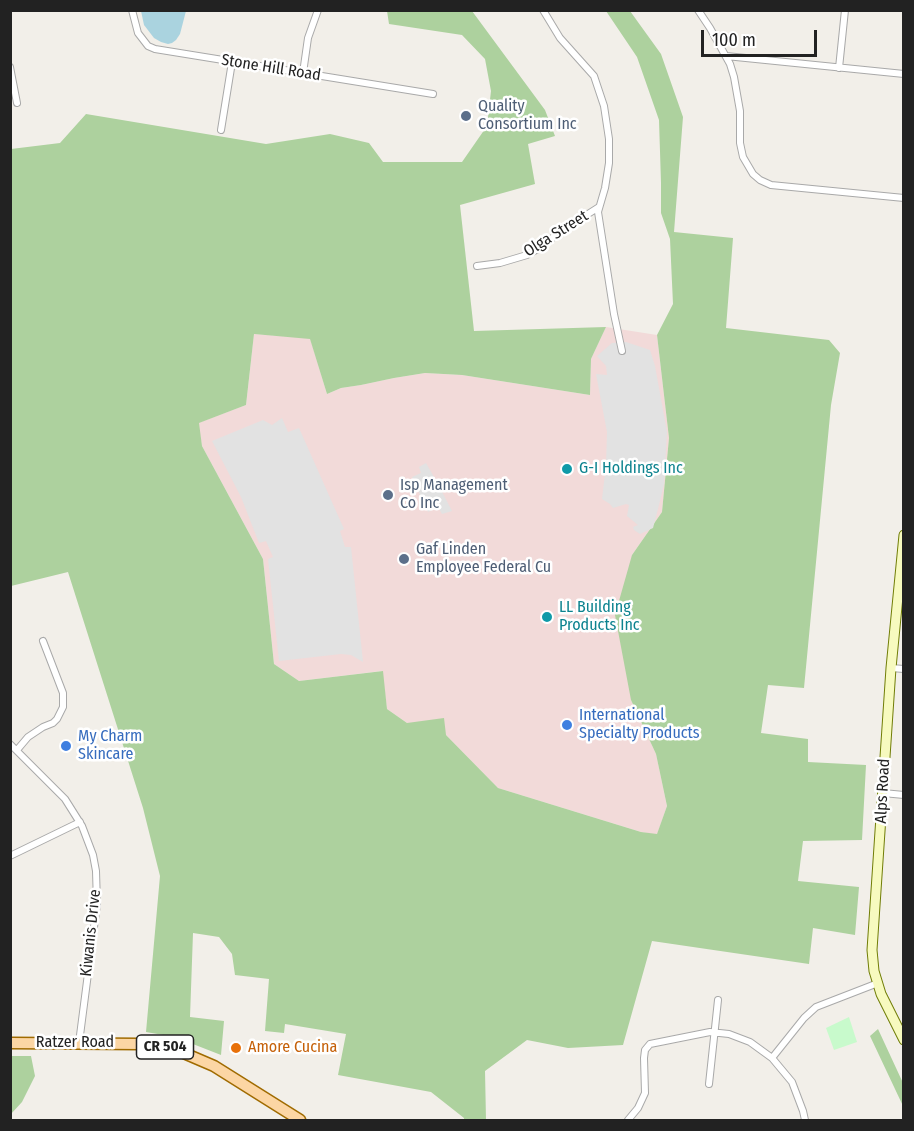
<!DOCTYPE html>
<html>
<head>
<meta charset="utf-8">
<style>
  body { margin:0 }
  #map { position:relative; width:914px; height:1131px; overflow:hidden; background:#f2efe9; font-family:"Fira Sans Condensed",sans-serif }
  canvas { display:block }
  .frame { position:absolute; inset:0; border:12px solid #222; pointer-events:none }
  .scale { position:absolute; left:701px; top:30px; width:116px; height:27px; box-sizing:border-box; border:3px solid #222; border-top:0; padding-left:8px; font-size:18px; line-height:21px; white-space:nowrap; color:#222; -webkit-text-stroke:4px #fff; paint-order:stroke }
</style>
</head>
<body>
<div id="map">
<canvas width="914" height="1131"></canvas>
<div class="frame"></div>
<div class="scale">100 m</div>
</div>
<script>
const ctx = document.querySelector('canvas').getContext('2d');
ctx.lineJoin = 'round';
function paint(path, color) { ctx.fillStyle = color; ctx.fill(path, 'evenodd'); }
const toPath = rows => new Path2D(rows.map(r => 'M' + r).join(''));
function strokePath(path, color, width, dash) { ctx.strokeStyle = color; ctx.lineWidth = width; ctx.lineCap = dash ? 'butt' : 'round'; ctx.setLineDash(dash || []); ctx.stroke(path); }
function drawText(font, color, halo, rows, align = 'center') {
  ctx.font = font + ' "Fira Sans Condensed",sans-serif'; ctx.lineWidth = 5; ctx.setLineDash([]); ctx.textBaseline = 'middle'; ctx.strokeStyle = halo; ctx.fillStyle = color; for (const [text, x, y, turn = 0] of rows) {
    ctx.save(); ctx.translate(x, y); ctx.rotate((+turn || 0) * Math.PI / 180); ctx.textAlign = isNaN(turn) ? turn : align; if (halo) ctx.strokeText(text, 0, 0); ctx.fillText(text, 0, 0); ctx.restore();
  }
}
paint(toPath([
  [606,327,657,335,669,438,662,512,632,555,631,700,656,754,667,806,657,835,641,832,498,788,446,735,407,723,387,709,382,671,299,681,274,664,263,559,202,446,198,423,246,405,254,334,310,338,327,394,341,388,361,385,394,378,425,373,462,375,590,395,591,359]
]), '#f2dad9');
paint(toPath([
  [387,11,472,11,545,110,555,136,528,144,535,184,460,205,474,331,606,327,591,359,590,395,462,375,425,373,394,378,361,385,341,388,327,394,310,339,254,334,246,405,199,423,202,446,263,559,274,664,299,681,383,671,387,709,407,723,444,718,446,735,498,788,641,832,657,834,667,806,656,754,631,700,615,615,632,555,662,512,669,438,657,335,673,304,670,239,661,213,661,183,659,120,637,57,606,11,630,11,661,54,683,117,674,232,733,238,726,328,829,340,840,353,831,405,804,688,768,685,761,733,808,739,808,762,866,765,862,840,803,841,798,881,859,887,855,935,813,928,809,964,652,941,623,1045,568,1048,527,1040,485,1071,486,1120,464,1120,464,1118,431,1092,338,1075,346,1034,285,1024,284,1033,265,1031,269,979,235,975,232,954,219,937,193,933,190,1017,224,1021,221,1055,175,1037,146,1032,160,876,143,808,68,572,11,586,11,149,60,143,86,114,266,144,330,134,369,143,383,162,462,162,487,126,491,91,485,59,462,35,389,24],
  [878,1029,903,1083,903,1106,870,1036],
  [11,1056,31,1056,35,1076,22,1102,11,1114]
]), '#add19e');
paint(toPath([
  [849,1017,857,1042,834,1050,826,1028]
]), '#c8facc');
paint(toPath([
  [626,342,650,350,655,366,667,432,664,484,659,505,653,528,640,534,634,530,633,527,638,525,627,516,629,505,626,504,613,508,610,504,602,499,606,465,607,432,596,374,607,375,606,366,597,356,612,343],
  [282,418,288,432,299,428,344,529,340,531,345,547,351,547,363,662,351,655,341,654,279,661,268,559,273,557,266,541,259,543,241,497,212,441,263,420,272,425],
  [426,463,438,484,452,511,442,514,438,507,428,512,412,477,421,473,419,467]
]), '#e2e2e2');
paint(toPath([
  [141,11,186,11,180,34,176,40,172,43,168,44,161,42,154,38,144,25]
]), '#aad3df');
const minor = toPath([
  [132,10,138,33,148,46,155,49,433,94],
  [543,10,560,38,594,76,604,106,609,139,609,163,605,188,598,212,614,314,622,351],
  [698,10,710,28,730,64,734,77,740,111,740,143,743,157,753,174,760,180,771,185,904,198],
  [726,56,904,74],
  [10,67,17,103],
  [839,68,845,10],
  [303,73,308,38,318,10],
  [221,130,232,62],
  [477,266,500,263,527,255,536,250,566,228,599,207],
  [891,668,904,669],
  [10,744,65,799,82,826,93,855,96,871,97,904,79,1043],
  [17,750,28,737,43,727,53,723,57,719,63,707,63,693,43,641],
  [883,793,904,795],
  [10,856,80,822],
  [772,1058,804,1018,816,1007,878,983],
  [709,1084,718,1000],
  [628,1120,638,1108,645,1093,644,1058,645,1050,650,1044,710,1032,729,1034,750,1042,772,1058,792,1082,803,1111,805,1120]
]);
const secondary = toPath([
  [904,535,891,668,872,950,874,971,881,994,904,1040]
]);
const primary = toPath([
  [10,1043,141,1044,172,1048,214,1066,300,1120]
]);
strokePath(minor, '#a9a9a9', 8);
strokePath(secondary, '#707d05', 11);
strokePath(primary, '#a06b00', 13);
strokePath(minor, '#fff', 6);
strokePath(secondary, '#f7fabf', 9);
strokePath(primary, '#fcd6a4', 10);
for (const [x, y, r, color] of [
  [466,116,6,"#5c6f8a"],
  [567,469,6,"#0f9aa8"],
  [388,495,6,"#5c6f8a"],
  [404,559,6,"#5c6f8a"],
  [547,617,6,"#0f9aa8"],
  [567,725,6,"#3f7fe0"],
  [66,746,6,"#3f7fe0"],
  [236,1048,6,"#e8710a"]
]) { const dot = new Path2D(); dot.arc(x, y, r, 0, 2 * Math.PI); ctx.fillStyle = color; ctx.fill(dot); strokePath(dot, '#fff', 2); }
for (const [x, y, w] of [
  [165,1047,57]
]) { const box = new Path2D(); box.roundRect(x - w / 2, y - 12, w, 24, 4.5); ctx.fillStyle = '#fff'; ctx.fill(box); strokePath(box, '#222', 1.5); }
drawText('bold 15px', '#222', null, [
  ["CR 504",165,1047]
]);
drawText('16px', '#222', '#fff', [
  ["Stone Hill Road",271,68,9],
  ["Olga Street",556,234,-32],
  ["Alps Road",883,791,-87],
  ["Kiwanis Drive",91,933,-84],
  ["Ratzer Road",75,1043]
]);
drawText('16px', '#4e5e75', '#fff', [
  ["Quality",478,107],
  ["Consortium Inc",478,125],
  ["Isp Management",400,486],
  ["Co Inc",400,504],
  ["Gaf Linden",416,550],
  ["Employee Federal Cu",416,568]
], 'left');
drawText('16px', '#0d838f', '#fff', [
  ["G-I Holdings Inc",579,469],
  ["LL Building",559,608],
  ["Products Inc",559,626]
], 'left');
drawText('16px', '#366cbe', '#fff', [
  ["International",579,716],
  ["Specialty Products",579,734],
  ["My Charm",78,737],
  ["Skincare",78,755]
], 'left');
drawText('16px', '#c56008', '#fff', [
  ["Amore Cucina",248,1048]
], 'left');
</script>
</body>
</html>
